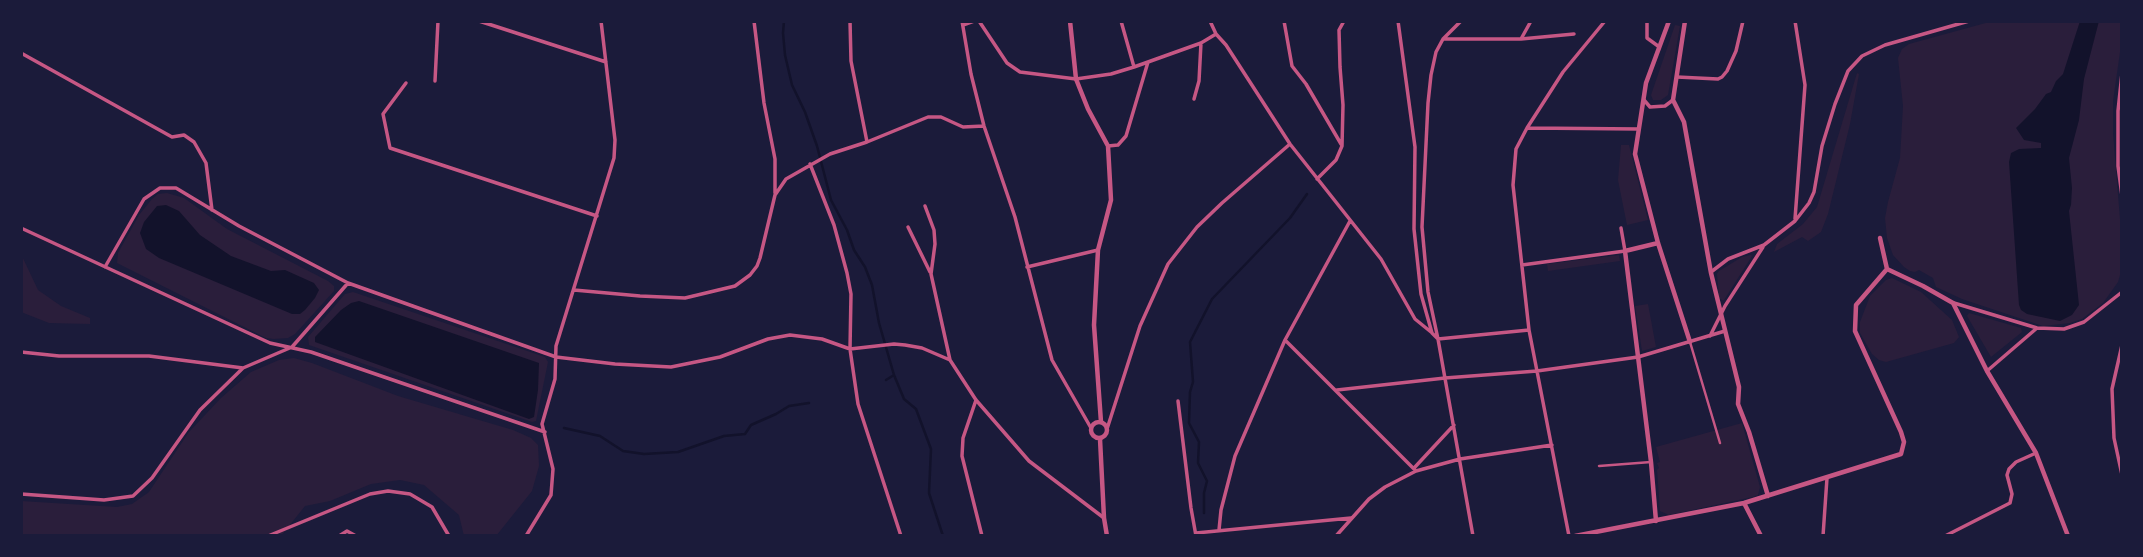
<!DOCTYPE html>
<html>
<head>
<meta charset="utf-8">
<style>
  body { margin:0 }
  #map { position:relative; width:2143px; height:557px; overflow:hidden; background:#1b1b3a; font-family:Roboto,sans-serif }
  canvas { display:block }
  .frame { position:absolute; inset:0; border:23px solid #1b1b3a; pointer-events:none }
</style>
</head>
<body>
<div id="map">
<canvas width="2143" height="557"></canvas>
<div class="frame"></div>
</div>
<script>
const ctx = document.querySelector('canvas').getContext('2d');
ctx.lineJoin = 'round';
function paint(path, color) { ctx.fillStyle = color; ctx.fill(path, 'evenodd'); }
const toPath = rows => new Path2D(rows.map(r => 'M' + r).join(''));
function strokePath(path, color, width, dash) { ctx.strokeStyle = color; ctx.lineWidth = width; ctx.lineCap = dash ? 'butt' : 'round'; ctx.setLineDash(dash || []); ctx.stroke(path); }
paint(toPath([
  [1993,21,2122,21,2122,38,2113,101,2113,133,2122,244,2122,268,2118,282,2103,303,2082,319,2070,323,2043,326,1962,299,1936,287,1933,278,1919,270,1915,272,1910,271,1904,267,1893,255,1887,238,1885,218,1888,202,1900,158,1903,106,1898,58,1902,49,1909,44],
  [1675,25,1680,26,1668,95,1661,100,1653,100,1651,95],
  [1857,73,1859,74,1850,124,1828,214,1821,232,1808,241,1802,237,1774,252,1777,244,1803,224,1817,207],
  [1621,145,1629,145,1648,220,1627,225,1618,180],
  [167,193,184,198,227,229,328,281,334,286,334,291,295,334,288,338,274,339,266,338,117,263,118,253,139,215,152,199,158,194],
  [21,254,38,290,61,306,90,318,90,324,49,323,21,312],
  [1619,255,1620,261,1548,271,1547,264],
  [1751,255,1752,256,1724,300,1722,300,1719,298,1717,274,1719,271,1742,257],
  [1892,278,1921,292,1952,320,1959,337,1954,343,1886,362,1879,360,1872,354,1860,333,1860,322,1870,296,1886,280],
  [353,292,545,357,548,362,536,421,532,422,309,345,308,337,345,294],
  [1648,304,1656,347,1642,351,1635,306],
  [1969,313,2021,328,2022,332,1991,357,1967,316],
  [294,358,312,363,398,396,513,430,531,438,538,445,539,466,532,491,496,536,464,536,459,515,424,485,400,480,371,484,330,501,305,506,281,536,21,536,21,501,117,507,132,504,149,492,189,432,221,398,251,372,279,360],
  [1742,423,1760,487,1758,495,1753,497,1669,515,1660,511,1657,470,1659,468,1657,463,1660,462,1656,447]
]), '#2a1e3b');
paint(toPath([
  [2080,21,2099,21,2084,79,2079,120,2069,158,2072,188,2071,205,2069,211,2079,305,2072,315,2060,321,2027,314,2021,310,2019,305,2009,162,2011,153,2019,149,2041,148,2041,143,2024,140,2016,128,2035,109,2046,94,2051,92,2056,81,2063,74],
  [166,205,179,211,200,235,231,256,271,271,285,270,314,283,319,290,315,298,305,310,300,314,292,314,159,258,146,249,140,233,144,222,157,206],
  [359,301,539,363,538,390,534,417,529,419,315,342,315,337,341,310,351,303]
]), '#12122b');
strokePath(toPath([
  [784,21,783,33,785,55,792,85,805,112,817,146,831,200,847,230,854,250,865,267,872,285,879,323,894,375,904,399,916,409,931,449,929,493,943,536],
  [886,380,894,375],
  [564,428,600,436,623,451,644,454,678,452,724,436,745,434,751,425,776,414,789,406,809,403],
  [1204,513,1204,493,1207,481,1198,463,1199,442,1189,423,1190,392,1193,382,1190,342,1212,299,1290,218,1307,194]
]), '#12122b', 2.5);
strokePath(toPath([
  [1690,342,1720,443],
  [1599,466,1651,462]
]), '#c65784', 2.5);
strokePath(toPath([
  [479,21,606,62],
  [754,21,764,103,775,159,775,193],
  [850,21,851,61,867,142],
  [962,21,971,74,984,126,1015,217,1052,360,1091,428],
  [979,21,1007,63,1020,72,1076,79,1111,74,1134,67,1201,43,1216,34],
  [1121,21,1134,67],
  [1210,21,1216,34,1226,45,1290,144,1381,259,1415,319,1431,332],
  [1284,21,1292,66,1306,84,1341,144],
  [1398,21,1415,147,1414,229,1421,294,1432,333,1438,339,1473,536],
  [1461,21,1443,39,1436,52,1431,75,1428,103,1422,227,1428,292,1438,339,1529,330],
  [1647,21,1647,38,1658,46],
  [963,25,974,21],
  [1443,39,1521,39,1574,34],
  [1521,39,1531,21],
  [21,53,172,137,184,135,194,142,206,163,212,210],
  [2122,73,2118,111,2118,166,2122,196],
  [1677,77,1718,79,1722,77,1727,71,1736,51,1743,21],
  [435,81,438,21],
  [406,83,383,114,390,148,597,216],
  [1194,99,1199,81,1201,43],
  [1644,100,1650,107,1665,106,1673,100],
  [1527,128,1639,129],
  [1108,146,1118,145,1126,136,1148,62],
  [810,164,834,225,847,273,851,294,850,349,858,404,901,536],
  [1317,179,1336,160,1342,146,1343,105,1340,67,1339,30,1344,21],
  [925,206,934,230,935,244,931,274,950,360,976,400,1029,461,1104,518],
  [1795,219,1805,85,1795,21],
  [908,227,930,272],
  [21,228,270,343,311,352,545,432],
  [1522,265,1625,251,1621,228],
  [105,267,144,199,160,188,176,188,239,226,348,283,556,357,615,364,671,367,720,357,768,339,790,335,822,339,850,349,894,344,905,345,922,348,950,360],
  [1027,267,1098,250],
  [1711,272,1728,259,1764,245,1795,221,1809,203,1814,192,1822,146,1835,104,1848,71,1862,56,1885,45,1969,21],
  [574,290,640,296,685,298,735,286,750,275,757,266,760,258,775,195,786,179,830,154,867,142,928,117,941,117,963,127,984,126],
  [1954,303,2037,328,2064,329,2084,322,2122,292],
  [1710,336,1725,306,1763,247],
  [1285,340,1416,471],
  [2122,345,2112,389,2114,438,2122,475],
  [21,352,59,356,149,356,243,368,292,347,348,283],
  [1987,371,2037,328],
  [1337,390,1445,378,1537,371,1638,357,1725,331],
  [976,400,963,438,962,456,982,536],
  [1178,401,1191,508,1196,536],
  [1107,429,1140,326,1168,264,1197,227,1222,203,1290,144],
  [1415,467,1454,425],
  [21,494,104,500,133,496,152,478,200,410,243,368],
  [1219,530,1221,510,1235,456,1285,340,1350,221],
  [1196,533,1351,518],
  [268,536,370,494,388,491,410,494,432,507,449,536],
  [339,536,347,531,356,536],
  [526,536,551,495,553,469,542,424,555,379,556,346,614,158,615,140,601,21],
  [1336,536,1369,499,1385,487,1416,471,1460,459,1552,445],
  [1569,536,1529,330,1513,185,1516,149,1527,128,1563,72,1605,21],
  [1823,536,1827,478],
  [1945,536,2010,503,2012,494,2007,475,2009,469,2016,462,2036,453]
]), '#c65784', 3.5);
strokePath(toPath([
  [1070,21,1076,79,1088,109,1108,146,1111,200,1098,250,1094,325,1101,422],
  [1669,21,1646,83,1635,154,1658,243,1690,342],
  [1685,21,1673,100,1684,122,1711,273,1739,387,1738,404,1749,432,1768,496],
  [1880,238,1887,269,1923,286,1953,303,1987,371,2036,453,2068,536],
  '1091 430a8 8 0 1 1 16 0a8 8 0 1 1-16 0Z',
  [1100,439,1104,518,1107,536],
  [1744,503,1761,536],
  [1656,521,1651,462,1625,251,1658,243],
  [1575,536,1744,503,1901,454,1904,442,1901,432,1855,331,1856,305,1887,269]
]), '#c65784', 4.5);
</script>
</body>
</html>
